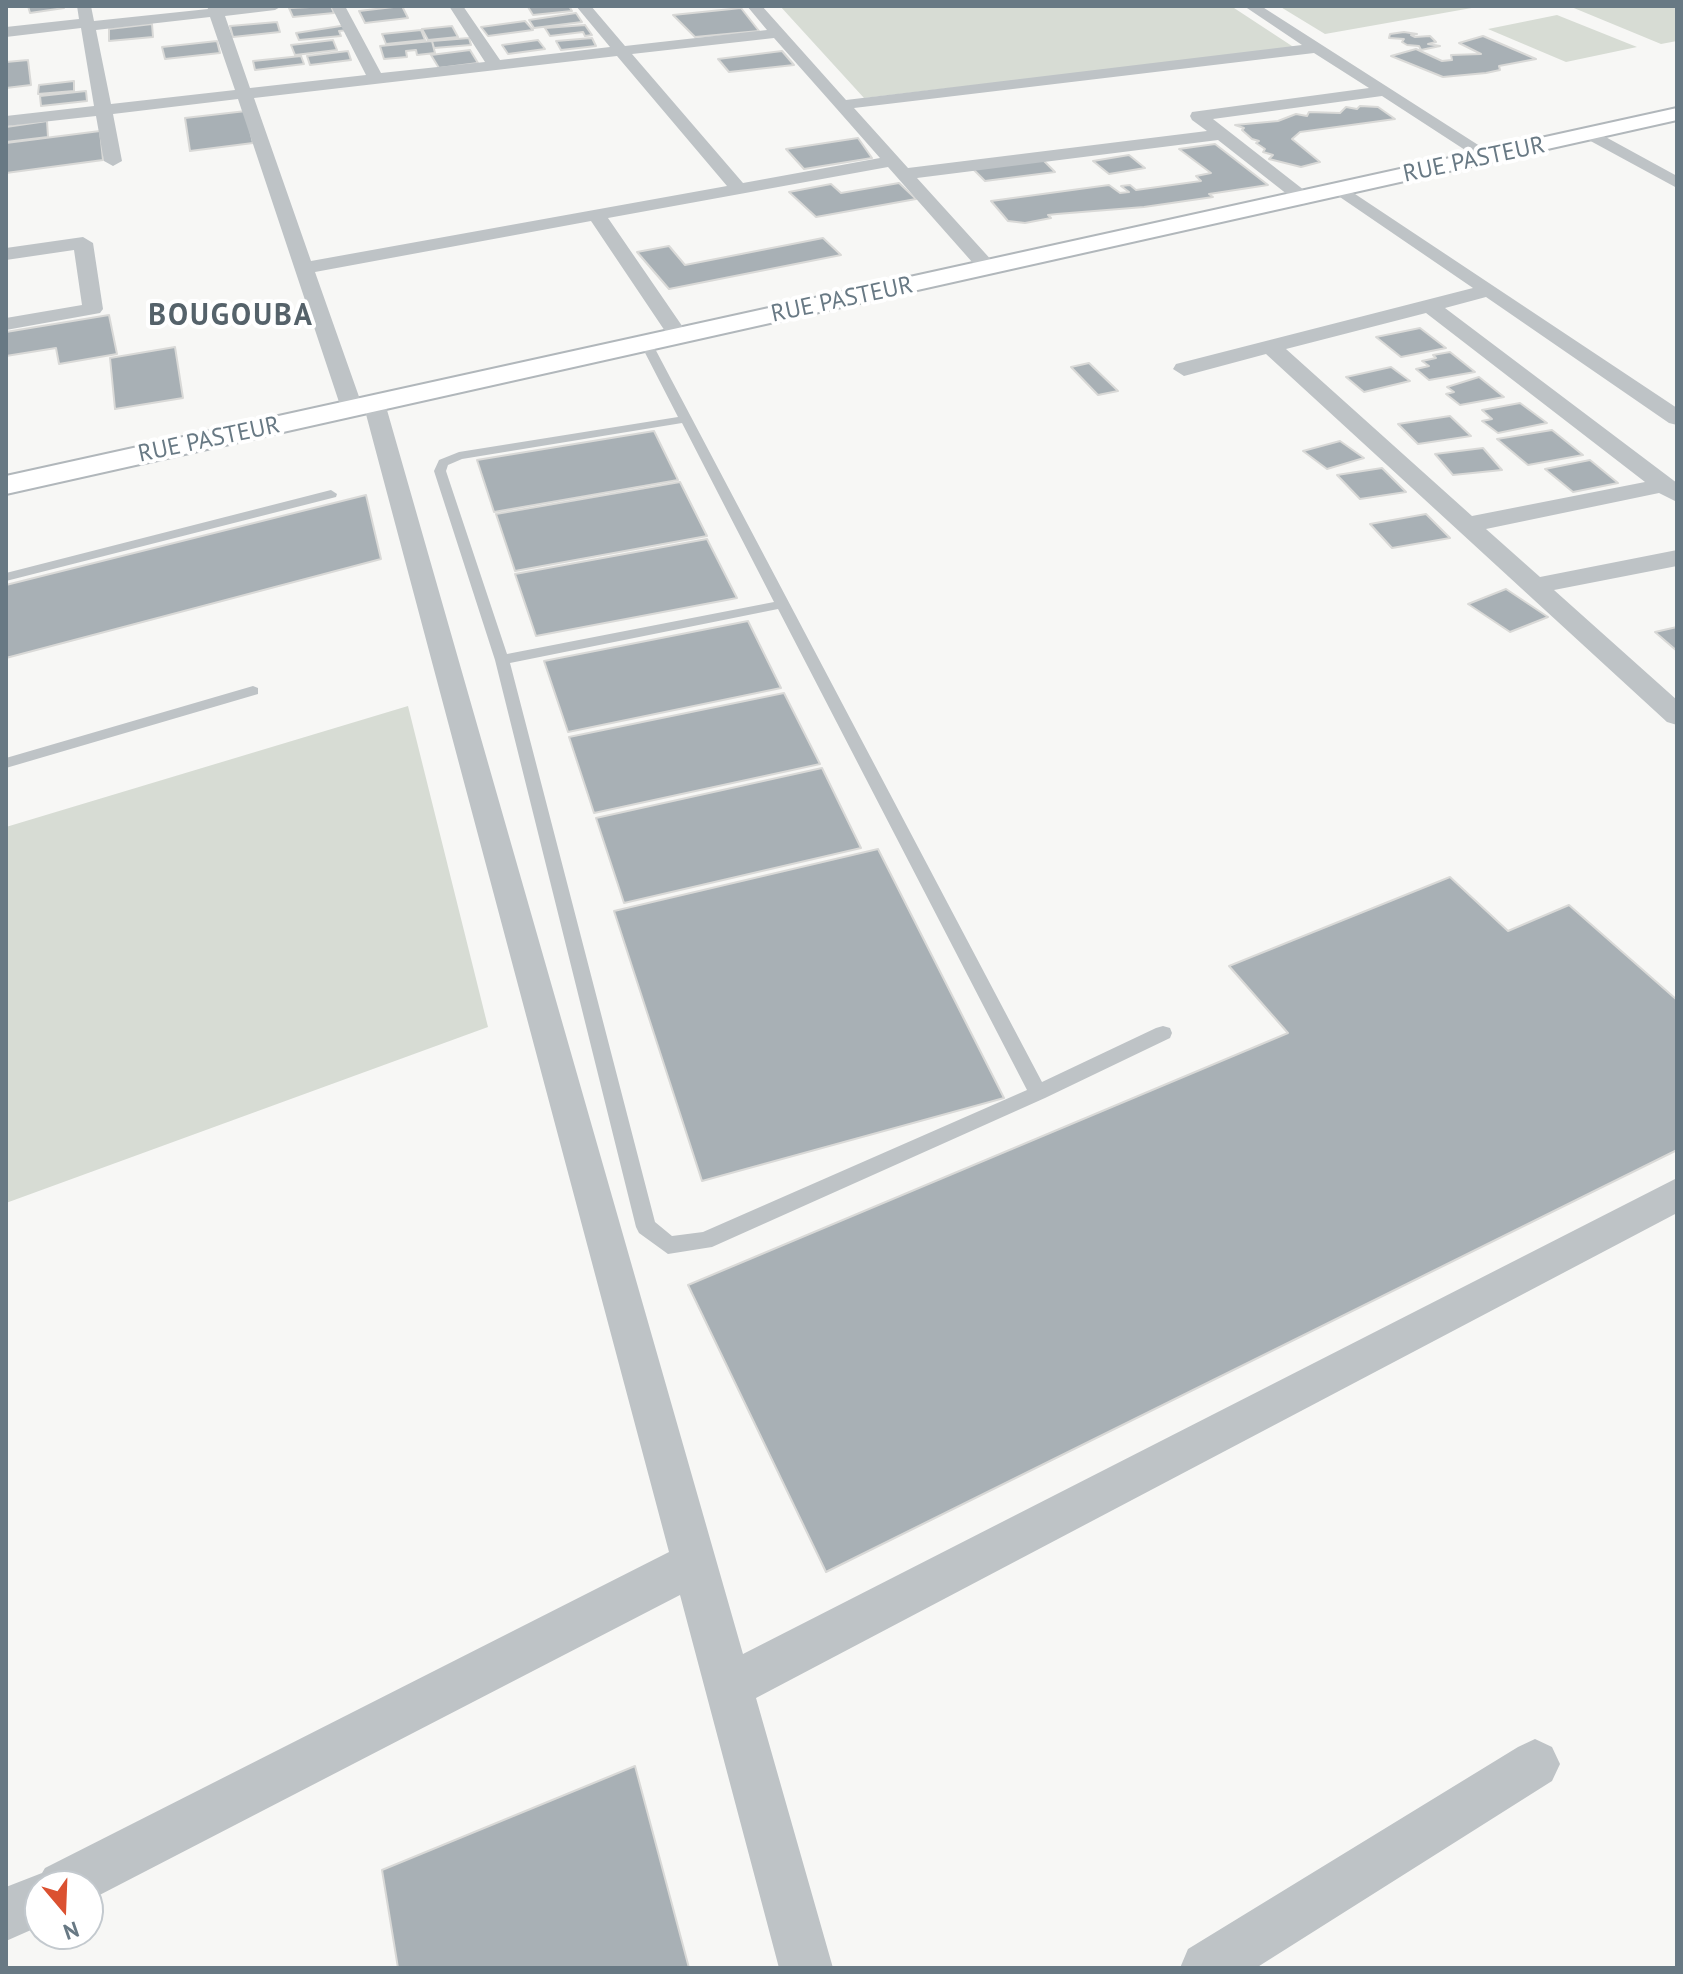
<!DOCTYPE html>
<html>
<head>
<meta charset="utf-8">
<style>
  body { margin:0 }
  #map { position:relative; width:1683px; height:1974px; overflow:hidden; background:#f7f7f5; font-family:"PT Sans",sans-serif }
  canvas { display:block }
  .frame { position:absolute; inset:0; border:8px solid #687984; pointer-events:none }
  .north { position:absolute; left:24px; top:1870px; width:80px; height:80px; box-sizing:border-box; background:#fff; border:2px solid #c3c9ce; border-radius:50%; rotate:161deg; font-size:22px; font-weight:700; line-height:32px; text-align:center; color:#687984 }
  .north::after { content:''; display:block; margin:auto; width:28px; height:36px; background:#db5131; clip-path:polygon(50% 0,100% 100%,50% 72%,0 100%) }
</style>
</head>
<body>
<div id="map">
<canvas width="1683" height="1974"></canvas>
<div class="frame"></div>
<div class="north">N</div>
</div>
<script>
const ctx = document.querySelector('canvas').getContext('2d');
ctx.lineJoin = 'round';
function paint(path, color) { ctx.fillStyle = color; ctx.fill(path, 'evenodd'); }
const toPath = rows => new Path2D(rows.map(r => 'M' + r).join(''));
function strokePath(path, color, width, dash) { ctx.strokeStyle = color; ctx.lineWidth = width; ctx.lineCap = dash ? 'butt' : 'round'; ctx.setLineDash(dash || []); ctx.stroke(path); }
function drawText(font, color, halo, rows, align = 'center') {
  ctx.font = font + ' "PT Sans",sans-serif'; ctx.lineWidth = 8; ctx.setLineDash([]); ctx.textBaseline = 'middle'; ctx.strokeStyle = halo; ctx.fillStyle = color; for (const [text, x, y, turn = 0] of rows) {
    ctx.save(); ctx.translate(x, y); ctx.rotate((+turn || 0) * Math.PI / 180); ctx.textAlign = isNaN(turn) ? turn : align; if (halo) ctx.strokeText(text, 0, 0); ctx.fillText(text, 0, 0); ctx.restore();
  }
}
paint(toPath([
  [780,6,1231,6,1295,48,864,98],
  [1279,6,1483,6,1325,34],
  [1569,6,1677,6,1677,41,1661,44],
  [1557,15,1637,47,1566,62,1488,29],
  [408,706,488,1027,6,1203,6,827]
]), '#d7dcd4');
const building = toPath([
  [28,6,63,6,64,8,30,13,28,6],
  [331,6,334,13,293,17,289,8,331,6],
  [402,6,408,18,365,23,359,11,402,6],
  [569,6,572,11,533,15,528,7,569,6],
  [741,8,759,31,695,37,673,15,741,8],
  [576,13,582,22,534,28,529,20,576,13],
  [525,21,533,30,488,36,481,27,525,21],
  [277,22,280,32,233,37,230,26,277,22],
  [152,24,153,37,109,41,109,29,152,24],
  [347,25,349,30,339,31,341,36,299,40,296,33,347,25],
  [585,25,592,35,585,36,583,32,550,36,545,28,585,25],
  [452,26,458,37,428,40,422,29,452,26],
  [421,30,425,40,386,44,382,34,421,30],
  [1404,32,1417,34,1411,35,1415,37,1430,36,1436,42,1428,44,1440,46,1421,50,1419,46,1407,45,1402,42,1404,39,1389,38,1390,34,1404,32],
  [1483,36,1536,59,1499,66,1500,70,1486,73,1443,77,1391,56,1416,49,1442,61,1452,60,1451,55,1481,54,1459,43,1483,36],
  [469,38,471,45,434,48,432,41,469,38],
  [592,38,596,46,561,50,556,41,592,38],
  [333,40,337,50,295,55,291,45,333,40],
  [538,40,545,49,508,54,502,45,538,40],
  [217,41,220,53,165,59,162,47,217,41],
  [432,41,435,53,417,55,416,50,406,51,407,57,384,59,380,46,432,41],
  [470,50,478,63,439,68,431,55,470,50],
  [348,51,351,60,310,65,307,56,348,51],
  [782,51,794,65,729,72,718,59,782,51],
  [301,56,304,64,255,70,253,61,301,56],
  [28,60,31,85,6,88,6,62,28,60],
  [74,81,74,91,38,94,39,85,74,81],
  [86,91,87,101,41,106,40,96,86,91],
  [1360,106,1378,107,1395,119,1300,132,1292,139,1320,162,1301,167,1269,159,1273,155,1263,152,1265,149,1256,143,1259,141,1252,139,1242,130,1244,128,1235,125,1278,121,1296,114,1307,116,1309,112,1340,113,1346,107,1357,109,1360,106],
  [246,111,253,143,190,151,185,118,246,111],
  [47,121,48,137,6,142,6,127,47,121],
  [100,131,103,160,6,173,6,143,100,131],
  [858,138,872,158,804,169,786,149,858,138],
  [1215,144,1268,185,1209,194,1213,197,1144,207,1057,214,1048,215,1051,218,1025,223,1008,221,991,201,1109,185,1120,193,1129,192,1121,186,1130,185,1136,190,1201,181,1196,176,1211,173,1179,149,1215,144],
  [1129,155,1145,168,1109,174,1093,161,1129,155],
  [1042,159,1055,172,985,181,973,169,1042,159],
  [899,183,916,199,816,217,789,192,831,184,841,193,899,183],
  [823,238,841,255,669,289,637,252,669,246,685,265,823,238],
  [109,315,117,354,59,364,56,348,6,356,6,332,109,315],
  [1420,328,1446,348,1401,357,1376,337,1420,328],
  [175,347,183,398,115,409,110,358,175,347],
  [1450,352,1475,372,1429,380,1416,369,1429,366,1422,361,1436,358,1433,355,1450,352],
  [1089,363,1118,391,1098,395,1071,367,1089,363],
  [1391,367,1410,381,1364,392,1346,377,1391,367],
  [1479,377,1504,397,1460,405,1446,394,1454,392,1447,387,1479,377],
  [1520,403,1547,423,1498,433,1482,421,1492,419,1482,410,1520,403],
  [1450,416,1471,436,1418,444,1398,424,1450,416],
  [1552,430,1583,455,1528,465,1497,439,1552,430],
  [654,431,678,480,494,512,477,460,654,431],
  [1340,441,1364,458,1327,469,1303,451,1340,441],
  [1483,448,1502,470,1453,475,1435,454,1483,448],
  [1590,460,1618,483,1573,492,1545,469,1590,460],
  [1382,468,1406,492,1360,499,1337,475,1382,468],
  [680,482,707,536,515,571,496,514,680,482],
  [366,495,381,559,6,658,6,585,366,495],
  [1426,514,1450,538,1392,548,1370,524,1426,514],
  [707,539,737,598,536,636,515,574,707,539],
  [1506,589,1548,617,1510,632,1468,604,1506,589],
  [748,621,781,688,568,732,544,661,748,621],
  [1677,627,1677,651,1655,632,1677,627],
  [784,693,820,764,594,813,569,737,784,693],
  [822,768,861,848,624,903,596,818,822,768],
  [878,849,1004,1098,702,1181,614,911,878,849],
  [1450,877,1508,931,1569,905,1677,1000,1677,1150,826,1572,688,1285,1288,1033,1229,966,1450,877],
  [635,1766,689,1968,398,1968,382,1870,635,1766]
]);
paint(building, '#a8b0b5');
strokePath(building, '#d9d9d7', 2);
const secondary = toPath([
  [1677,108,1677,120,6,494,6,476,1677,108]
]);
strokePath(secondary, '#b1b7bb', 4);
paint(toPath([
  [646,340,652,343,1042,1082,1156,1028,1163,1026,1170,1028,1172,1033,1170,1038,1045,1098,712,1247,668,1254,639,1233,636,1227,495,660,434,471,439,460,459,452,678,417,640,343,646,340],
  [682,423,774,602,507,654,446,471,448,465,462,459,682,423],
  [778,609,1027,1090,703,1232,672,1236,655,1222,510,663,778,609],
  [331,490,337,494,336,497,6,581,6,573,331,490],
  [253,686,258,688,258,694,6,768,6,758,253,686]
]), '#bec3c6');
paint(toPath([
  [77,6,91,6,94,21,208,9,207,6,282,6,275,10,225,16,250,88,366,75,331,6,345,6,381,73,485,62,449,6,463,6,500,60,610,47,576,6,591,6,625,46,767,30,747,6,762,6,846,100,1302,45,1244,6,1261,6,1497,157,1488,162,1482,161,1382,96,1213,119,1309,194,1312,198,1309,202,1303,204,1297,202,1218,140,917,178,994,263,997,267,994,271,987,273,980,271,888,167,608,218,689,336,678,342,671,340,591,221,315,272,363,408,352,415,341,408,238,99,113,114,122,161,113,166,104,161,96,116,6,126,6,116,94,106,81,28,6,37,6,27,79,19,77,6],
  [210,17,235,90,111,104,96,30,210,17],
  [774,38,836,108,880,158,743,183,632,54,774,38],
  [1314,53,1369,88,1192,112,1190,116,1192,120,1207,131,908,168,854,108,1314,53],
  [617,56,727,186,311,261,254,98,617,56],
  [1591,129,1677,176,1677,188,1585,138,1582,134,1591,129],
  [1340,184,1677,408,1677,425,1669,423,1486,297,1445,308,1677,483,1677,502,1659,493,1486,529,1540,577,1677,550,1677,566,1554,590,1677,700,1677,725,1667,722,1266,354,1184,376,1173,369,1176,364,1473,288,1334,193,1331,189,1340,184],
  [1426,313,1645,482,1472,516,1286,349,1426,313],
  [83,237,93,243,103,309,100,313,6,330,6,318,82,305,74,250,6,260,6,248,83,237],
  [374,396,385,403,743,1654,1677,1178,1677,1213,756,1698,833,1968,779,1968,680,1595,88,1901,88,1886,40,1886,40,1926,6,1941,6,1887,42,1873,45,1868,669,1552,363,403,374,396],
  [1535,1739,1552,1747,1560,1764,1552,1781,1256,1968,1180,1968,1188,1949,1518,1747,1535,1739]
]), '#bec3c6');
paint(secondary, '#fff');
drawText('24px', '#687984', '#fff', [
  ["RUE PASTEUR",1474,160,-12],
  ["RUE PASTEUR",842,300,-12],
  ["RUE PASTEUR",209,440,-12]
]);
ctx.letterSpacing = '2px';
drawText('bold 30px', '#55626a', '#fff', [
  ["BOUGOUBA",231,316]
]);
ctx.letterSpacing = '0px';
</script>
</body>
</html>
